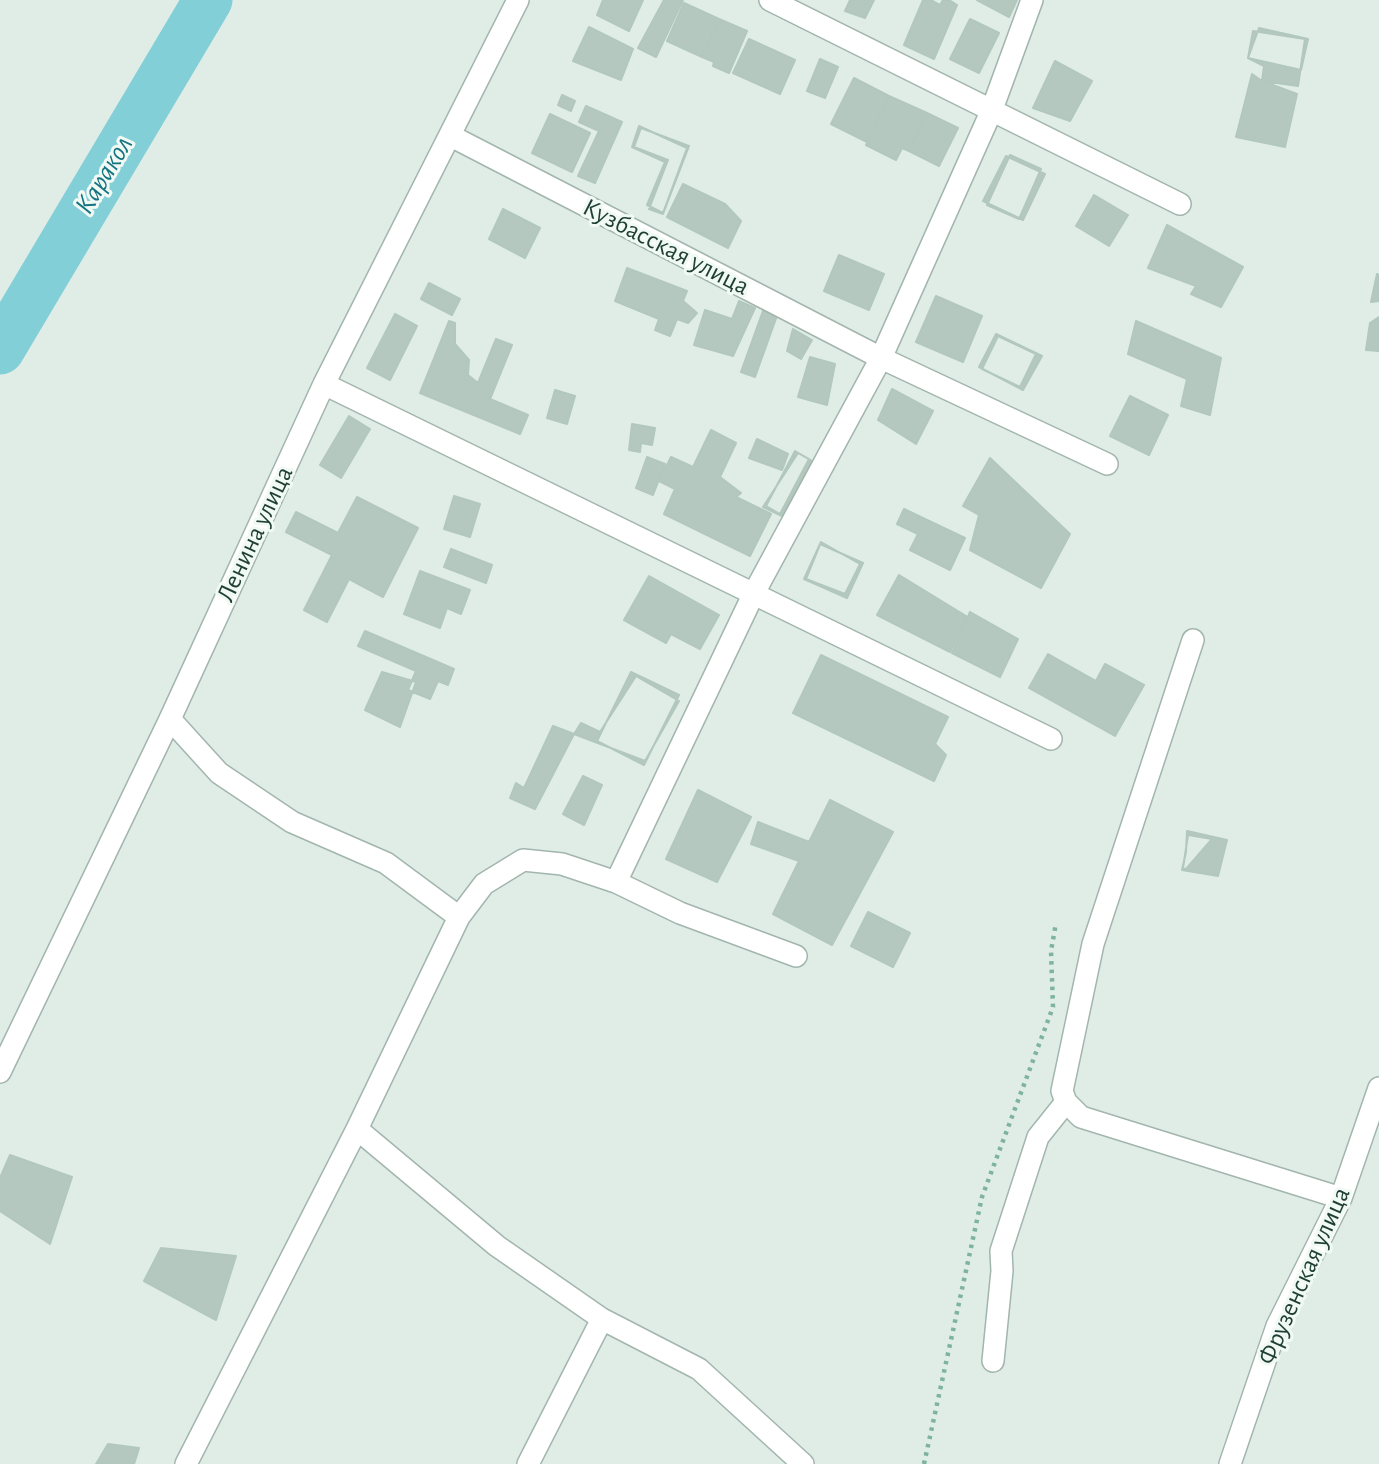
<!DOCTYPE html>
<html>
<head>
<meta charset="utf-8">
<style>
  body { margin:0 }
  canvas { display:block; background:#e0ede7 }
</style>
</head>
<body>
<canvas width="1379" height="1464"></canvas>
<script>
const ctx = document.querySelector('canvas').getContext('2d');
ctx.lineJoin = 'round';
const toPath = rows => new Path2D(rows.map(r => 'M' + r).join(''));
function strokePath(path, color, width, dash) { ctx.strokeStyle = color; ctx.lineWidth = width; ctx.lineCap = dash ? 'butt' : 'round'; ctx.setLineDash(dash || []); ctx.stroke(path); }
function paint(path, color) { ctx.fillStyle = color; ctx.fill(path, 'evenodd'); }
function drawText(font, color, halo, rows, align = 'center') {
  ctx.font = font + ' "Alegreya Sans",sans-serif'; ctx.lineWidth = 6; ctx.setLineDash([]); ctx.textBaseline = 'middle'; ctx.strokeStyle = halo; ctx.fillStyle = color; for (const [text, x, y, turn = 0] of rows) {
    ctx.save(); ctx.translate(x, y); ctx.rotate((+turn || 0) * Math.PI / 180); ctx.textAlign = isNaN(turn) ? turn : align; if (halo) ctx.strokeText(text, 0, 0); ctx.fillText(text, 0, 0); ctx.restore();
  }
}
strokePath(toPath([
  [0,350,208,0]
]), '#83cfd7', 49);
const building = toPath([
  [603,0,643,0,629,31,597,15,603,0],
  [664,0,683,0,656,57,638,48,664,0],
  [850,0,874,0,865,18,845,11,850,0],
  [923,0,931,0,940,5,943,0,949,0,957,5,934,59,904,45,923,0],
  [977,0,1017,0,1009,17,977,0],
  [684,3,719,19,702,57,667,41,684,3],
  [719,19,747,31,729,73,713,66,714,62,702,57,719,19],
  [970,19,999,33,979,73,950,59,970,19],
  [589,27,633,49,621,80,573,61,589,27],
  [1259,28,1308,39,1301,70,1248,58,1259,28],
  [1253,31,1305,39,1298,86,1262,81,1264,66,1248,58,1253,31],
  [749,39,795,60,780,94,733,73,749,39],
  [820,59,838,67,825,98,807,91,820,59],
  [1055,61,1092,81,1070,121,1033,108,1055,61],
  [1252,74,1262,81,1297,94,1285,147,1236,137,1252,74],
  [854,78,889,96,867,142,831,124,854,78],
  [562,95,575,101,571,111,558,105,562,95],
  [889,96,927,113,909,151,902,148,896,160,866,145,889,96],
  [586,106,622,122,595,183,578,176,599,131,579,122,586,106],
  [927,113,958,128,939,166,909,151,927,113],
  [550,114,590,133,572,172,532,153,550,114],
  [639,126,687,148,663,213,647,205,665,162,632,147,639,126],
  [641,128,689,146,663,214,649,209,668,160,634,147,641,128],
  [1010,155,1041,169,1019,219,987,205,1010,155],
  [1006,156,1045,174,1023,220,983,201,1006,156],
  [683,184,725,204,741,221,728,248,667,217,683,184],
  [1094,195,1128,215,1109,246,1076,226,1094,195],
  [503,209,540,228,525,258,489,239,503,209],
  [1167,225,1243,267,1221,307,1191,294,1196,286,1148,268,1167,225],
  [839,255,884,274,869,310,824,291,839,255],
  [627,268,687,291,683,301,697,313,688,323,677,319,670,336,655,330,659,319,615,301,627,268],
  [1377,274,1379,275,1379,301,1371,302,1377,274],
  [429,283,460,299,452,315,421,299,429,283],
  [936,296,982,316,963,362,916,342,936,296],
  [739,301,755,308,733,356,694,345,705,310,732,319,739,301],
  [764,308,778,313,755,377,741,372,764,308],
  [395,314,417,326,390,380,367,368,395,314],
  [1379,317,1379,351,1366,350,1370,323,1379,317],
  [449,321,455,323,455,344,469,360,468,375,478,383,496,339,512,345,490,399,528,415,520,434,420,393,449,321],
  [1136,321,1221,358,1210,415,1181,406,1187,379,1128,354,1136,321],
  [793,329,812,340,801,359,787,351,793,329],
  [996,334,1042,356,1023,390,979,367,996,334],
  [998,336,1036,354,1020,387,982,369,998,336],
  [810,357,835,364,827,405,798,397,810,357],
  [892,389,933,411,916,444,878,420,892,389],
  [555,390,575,396,567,424,547,418,555,390],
  [1130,396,1168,415,1149,455,1110,436,1130,396],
  [349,416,370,429,341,478,320,465,349,416],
  [632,424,655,428,652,445,641,443,640,452,629,450,632,424],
  [711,430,736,443,720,477,741,493,736,497,771,514,750,556,664,514,675,489,659,481,671,457,693,467,711,430],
  [757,439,788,454,782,470,749,458,757,439],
  [795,451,809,459,780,514,766,506,795,451],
  [798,453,812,461,782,516,763,507,798,453],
  [647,457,665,464,653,495,636,488,647,457],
  [990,458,1070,534,1041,588,970,550,979,515,963,506,990,458],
  [454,496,480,504,470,537,444,529,454,496],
  [357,497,418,528,383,597,349,579,327,622,304,610,332,555,286,532,296,512,338,533,357,497],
  [904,509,965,538,950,570,910,550,918,534,897,524,904,509],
  [821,542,860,564,845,594,806,579,821,542],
  [820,544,863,563,847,598,804,579,820,544],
  [451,549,492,565,486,583,444,567,451,549],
  [420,571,470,590,461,614,447,608,440,628,404,614,420,571],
  [899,575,966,616,950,652,877,615,899,575],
  [649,576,719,615,700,649,671,634,666,643,624,620,649,576],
  [970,612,1018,639,1000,677,952,653,970,612],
  [365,631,454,669,448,685,438,681,430,699,408,690,416,671,358,646,365,631],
  [1048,654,1096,681,1105,664,1144,685,1115,736,1029,688,1048,654],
  [821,655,948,717,935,744,946,755,934,781,793,713,821,655],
  [382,672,416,682,400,727,365,710,382,672],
  [631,672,679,695,644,765,597,741,631,672],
  [636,676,679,701,645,761,574,734,581,723,600,732,636,676],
  [553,726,574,734,535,809,510,798,516,783,524,788,553,726],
  [583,776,602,785,584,825,563,814,583,776],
  [698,790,751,817,717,882,666,859,698,790],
  [830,800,893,832,832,945,773,914,799,861,751,844,758,822,809,842,830,800],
  [1187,831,1227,840,1218,876,1182,870,1186,852,1187,831],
  [1188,835,1212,839,1186,869,1183,868,1188,835],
  [868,912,910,933,893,967,851,946,868,912],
  [10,1155,72,1177,50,1244,0,1211,0,1178,10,1155],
  [161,1248,236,1256,216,1320,144,1281,161,1248],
  [108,1444,139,1448,134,1464,96,1464,108,1444]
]);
paint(building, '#b5c8bf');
strokePath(building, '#b2c7bd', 2);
const minor = toPath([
  [770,0,1180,204],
  [451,136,881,358,1107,464],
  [324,384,1051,739],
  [1193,640,1093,944,1062,1091,1066,1102,1081,1117,1341,1198],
  [170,719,219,773,292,822,386,863,459,917,484,884,523,860,562,864,616,882,680,913,796,956],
  [616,882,754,593,881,358,991,112,1032,0],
  [0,1072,170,719,324,384,518,0],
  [357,1129,497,1246,602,1319,699,1369,803,1464],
  [993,1361,1002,1271,1001,1251,1038,1137,1066,1102],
  [186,1464,357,1129,459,917],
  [528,1464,602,1319],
  [1230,1464,1277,1326,1341,1198,1379,1088]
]);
strokePath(minor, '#a2b5ae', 24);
strokePath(toPath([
  [924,1464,982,1197,1053,1007,1051,951,1056,923]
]), '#7eb3a0', 4.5, [3.5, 5]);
strokePath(minor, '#fff', 21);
drawText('26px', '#1f3f35', '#f1f9f5', [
  ["Кузбасская улица",666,247,27],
  ["Ленина улица",255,534,-65],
  ["Фрузенская улица",1304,1276,-66]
]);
drawText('italic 28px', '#147480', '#f1f9f5', [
  ["Каракол",104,175,-59]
]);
</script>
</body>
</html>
